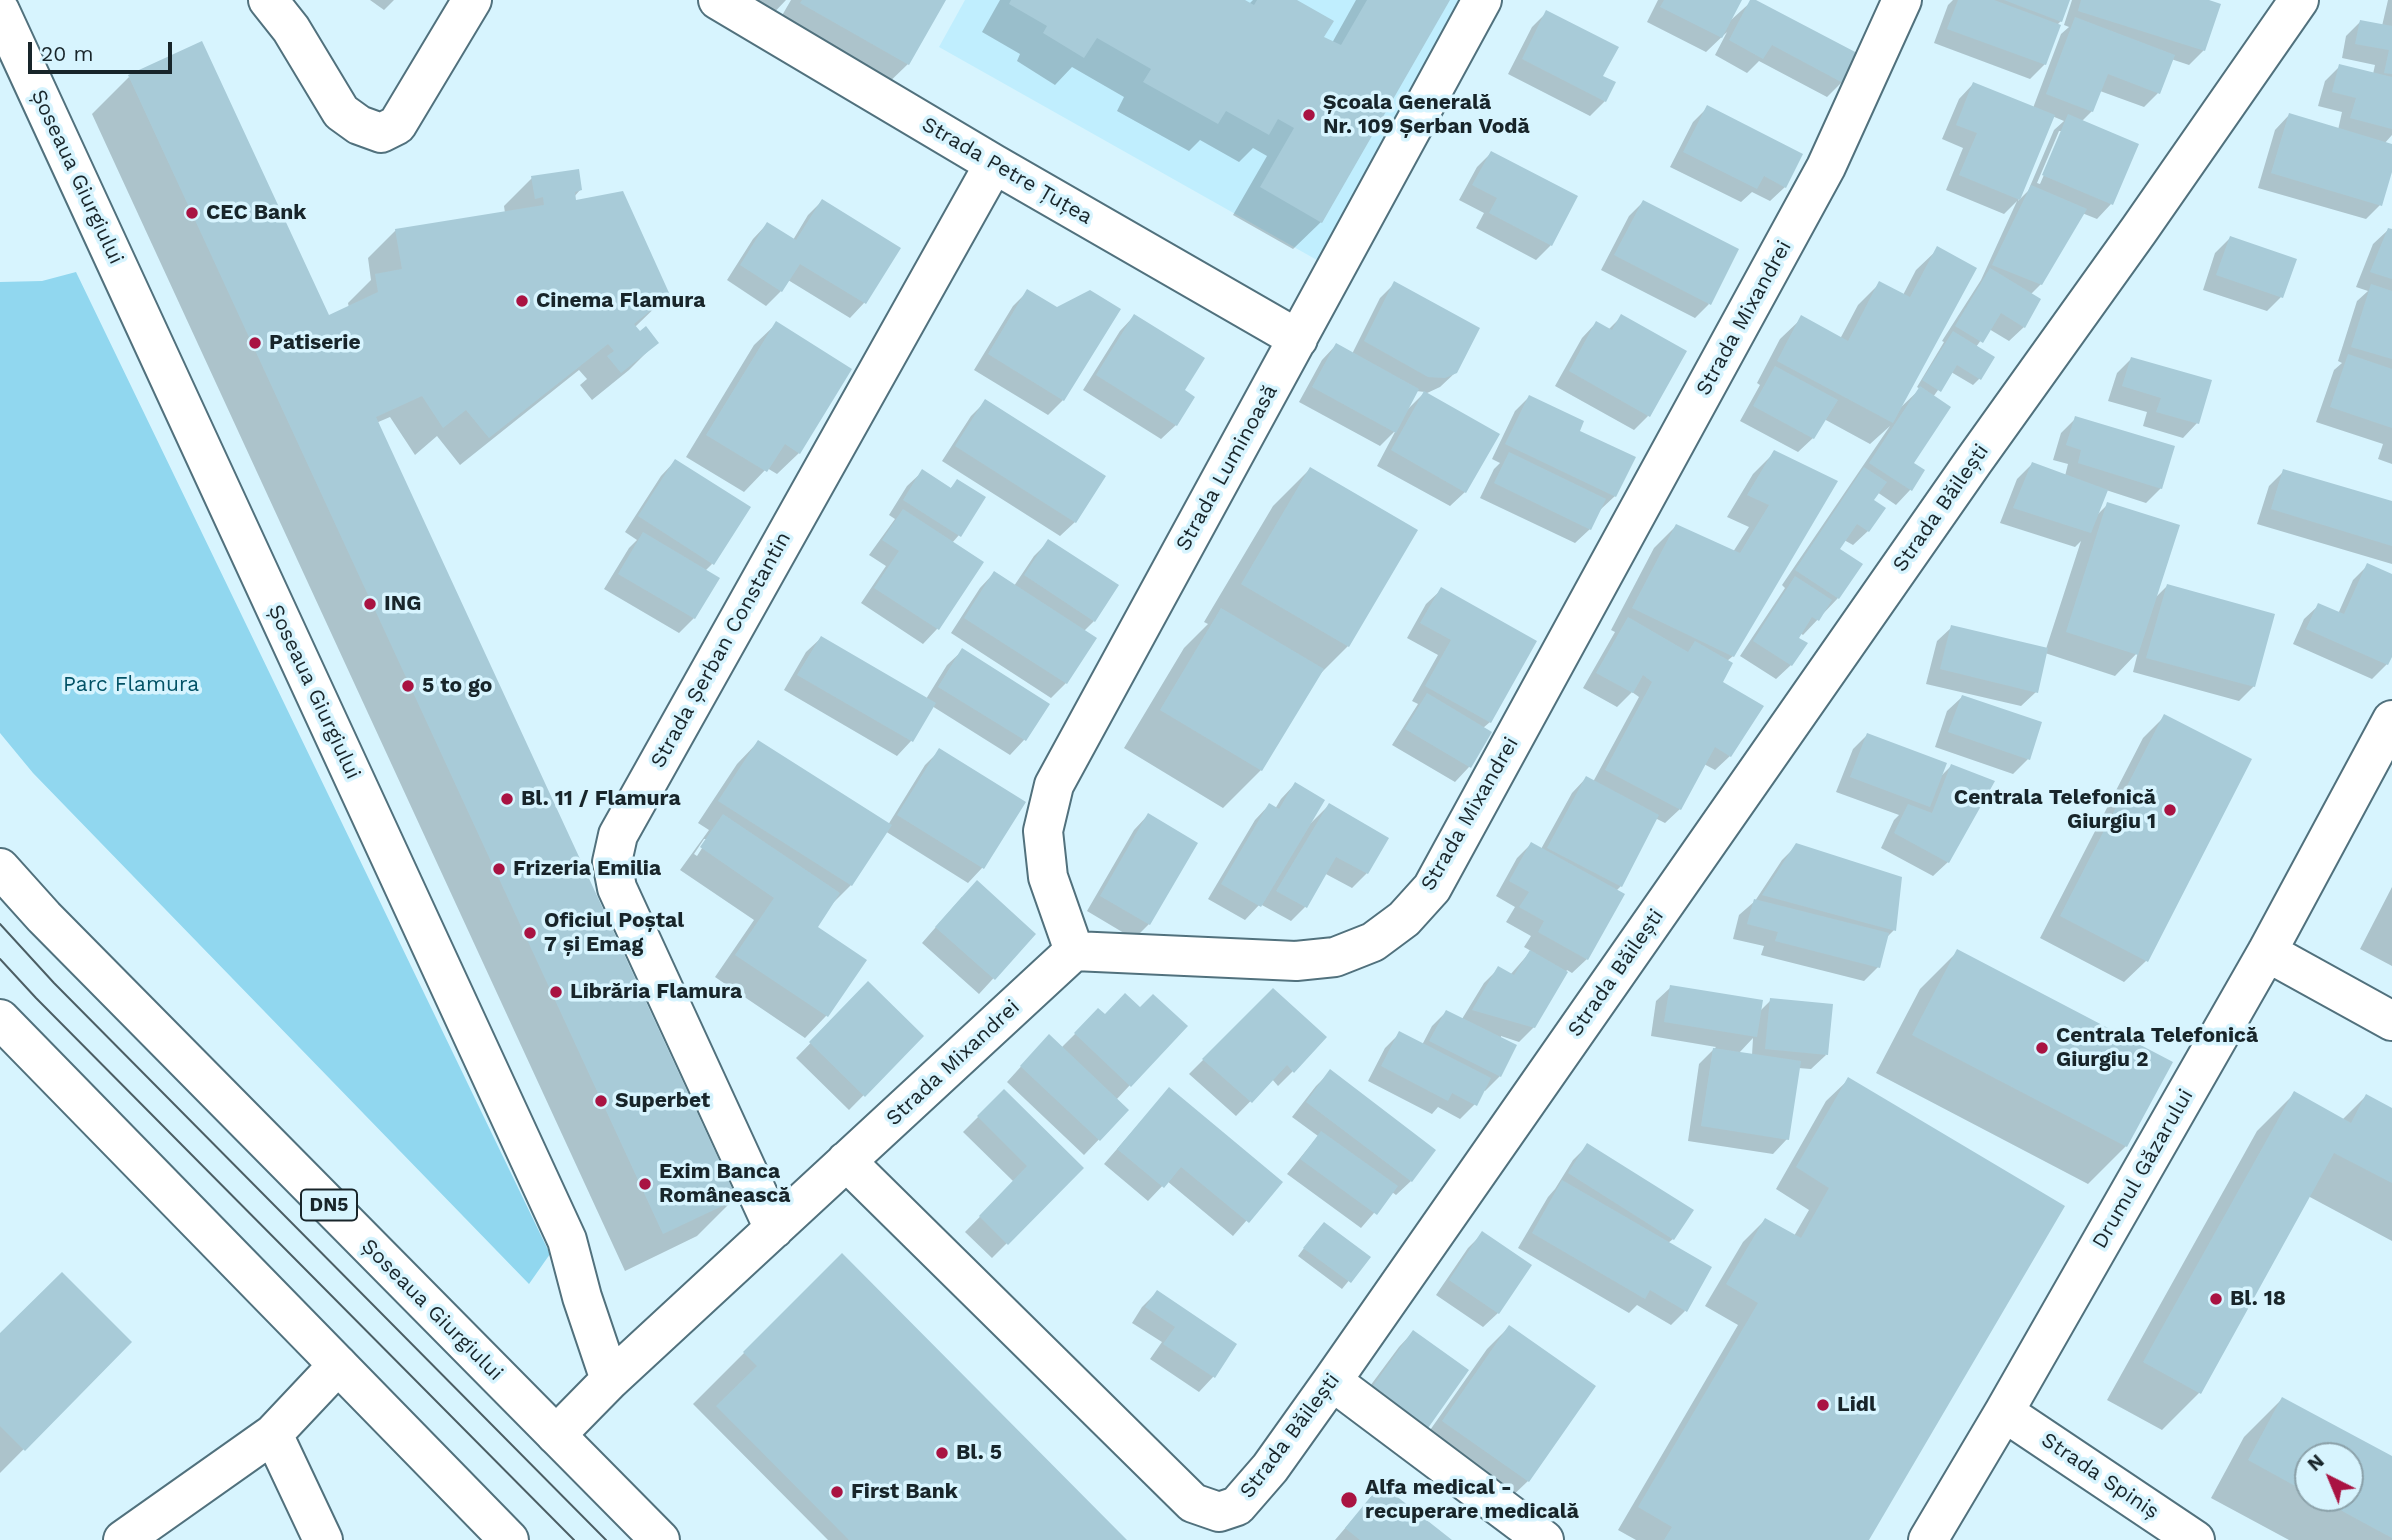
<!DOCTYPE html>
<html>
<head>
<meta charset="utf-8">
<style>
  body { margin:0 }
  #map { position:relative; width:2392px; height:1540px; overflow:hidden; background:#d7f4fe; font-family:"Work Sans",sans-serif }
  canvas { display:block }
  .north { position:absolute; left:2294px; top:1442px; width:70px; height:70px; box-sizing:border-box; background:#d7f4fe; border:2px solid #8ba1a9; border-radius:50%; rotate:317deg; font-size:19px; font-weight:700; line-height:28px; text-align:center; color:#18252a }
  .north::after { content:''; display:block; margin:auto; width:24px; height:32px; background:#a91342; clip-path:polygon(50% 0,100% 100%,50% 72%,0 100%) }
  .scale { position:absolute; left:28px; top:42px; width:144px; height:32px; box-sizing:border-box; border:4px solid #18252a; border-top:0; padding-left:9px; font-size:21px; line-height:24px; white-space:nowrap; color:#18252a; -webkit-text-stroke:5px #d7f4fe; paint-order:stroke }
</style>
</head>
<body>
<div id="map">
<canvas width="2392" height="1540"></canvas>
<div class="north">N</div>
<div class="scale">20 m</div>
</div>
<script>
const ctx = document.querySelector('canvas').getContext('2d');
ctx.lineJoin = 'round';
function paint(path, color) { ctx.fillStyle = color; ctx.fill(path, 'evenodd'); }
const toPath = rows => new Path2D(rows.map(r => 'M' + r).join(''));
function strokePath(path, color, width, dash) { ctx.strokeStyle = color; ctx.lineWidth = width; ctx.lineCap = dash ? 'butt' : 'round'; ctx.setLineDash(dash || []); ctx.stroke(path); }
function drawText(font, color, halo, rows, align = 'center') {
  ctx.font = font + ' "Work Sans",sans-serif'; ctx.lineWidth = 7; ctx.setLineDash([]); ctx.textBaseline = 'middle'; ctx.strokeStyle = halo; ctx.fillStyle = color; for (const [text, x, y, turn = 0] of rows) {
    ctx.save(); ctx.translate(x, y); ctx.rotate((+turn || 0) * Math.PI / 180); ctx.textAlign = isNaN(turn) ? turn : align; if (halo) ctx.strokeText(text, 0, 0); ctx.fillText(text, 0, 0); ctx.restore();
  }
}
paint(toPath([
  [965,0,1471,0,1324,264,939,47]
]), '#c0eefe');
paint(toPath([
  [76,272,550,1254,529,1284,33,773,0,733,0,282,42,281]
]), '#91d7ef');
paint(toPath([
  [370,0,394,0,384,10],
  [738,0,786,0,769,18],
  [791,0,944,0,908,64,880,91,773,31],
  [1000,0,1241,0,1249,4,1253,0,1294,0,1322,38,1332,43,1356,0,1447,0,1321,222,1293,249,1233,215,1267,156,1253,148,1239,162,1200,140,1189,151,1117,111,1124,97,1072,67,1055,85,1017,61,1020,54,982,32],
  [1658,0,1740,0,1731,20,1753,0,1842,82,1827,97,1759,61,1747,73,1715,55,1727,32,1706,52,1647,22],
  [1953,0,2069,0,2061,21,2057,25,2045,64,2030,79,1934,43,1948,5],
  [2072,0,2204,0,2204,50,2189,65,2171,59,2158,93,2144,107,2100,91,2092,111,2082,121,2111,204,2097,219,2082,213,2041,284,2030,295,2024,327,2009,341,1989,329,1976,347,1980,378,1973,385,1951,372,1933,397,1912,463,1923,470,1910,490,1896,505,1877,492,1871,501,1868,531,1853,545,1844,540,1838,549,1860,564,1838,598,1803,635,1800,633,1791,665,1776,679,1740,656,1785,588,1782,585,1890,426,1870,444,1824,419,1813,438,1798,452,1740,421,1760,385,1757,383,1780,339,1802,318,1840,339,1858,305,1880,283,1903,295,1916,270,1938,249,1900,408,1920,389,1917,387,1944,342,1942,341,1981,280,2017,201,2004,214,1946,190,1963,148,1942,139,1959,99,1973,84,2033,108,2061,34,2069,27,2064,25],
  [2052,116,2064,121,2054,130,2028,191,2018,201],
  [2059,131,2063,131,2040,184,2037,183],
  [2388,0,2392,0,2392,135,2384,144,2392,146,2392,166,2380,205,2366,219,2258,188,2275,130,2289,115,2338,130,2342,112,2318,106,2325,81,2340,66,2373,74,2375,65,2342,58,2346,36,2360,22,2382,26],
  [1547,12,1601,77,1605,101,1590,116,1508,74,1532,27],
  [129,77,328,319,349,308,348,303,371,280,368,258,396,230,505,213,504,206,532,178,580,190,574,197,575,202,668,295,635,327,640,333,657,342,629,370,592,400,580,385,587,379,579,370,460,465,437,436,415,455,390,417,376,423,734,1199,697,1236,625,1271,92,114],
  [1708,107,1785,187,1770,201,1752,192,1741,202,1670,167,1693,122],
  [1491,153,1551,245,1536,260,1476,228,1484,213,1459,200,1477,167],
  [822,201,899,249,864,303,850,318,788,280,781,291,766,306,727,280,753,239,767,224,793,240,808,215],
  [1643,202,1709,304,1695,318,1601,270,1629,216],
  [2388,230,2392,231,2392,464,2378,459,2383,444,2316,422,2334,370,2342,363,2338,361,2357,301,2368,291,2356,287,2373,244],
  [2230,238,2281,297,2267,311,2203,290,2215,253],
  [1395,283,1456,372,1440,387,1425,394,1465,492,1450,506,1377,466,1396,430,1380,446,1299,402,1322,360,1336,345,1352,354,1380,298],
  [1416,391,1425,392,1406,411],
  [1028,291,1063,400,1048,415,974,370,1013,306],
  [1134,316,1182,391,1176,425,1161,439,1083,390,1120,331],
  [1621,317,1648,416,1634,430,1555,386,1582,338,1596,323,1608,330],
  [776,324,799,453,777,474,767,468,744,492,686,457,754,345],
  [2131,359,2197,423,2183,438,2143,426,2147,412,2108,401,2117,373],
  [1529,397,1577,431,1615,496,1600,510,1590,529,1575,543,1480,498,1494,469,1500,463,1492,459,1515,411],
  [986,401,1075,522,1060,536,942,461,971,416],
  [2076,418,2161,488,2146,503,2106,490,2096,516,2108,504,2154,599,2167,586,2254,686,2239,701,2133,672,2138,652,2115,676,2045,653,2036,692,2021,706,1926,684,1937,641,1952,627,2046,649,2081,541,2075,547,2000,523,2017,479,2032,464,2065,476,2068,464,2053,460,2061,433],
  [1775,452,1836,482,1733,656,1727,661,1720,682,1730,756,1715,770,1704,764,1680,809,1665,823,1655,818,1621,886,1616,891,1587,959,1572,973,1567,970,1534,1027,1519,1042,1501,1036,1500,1076,1485,1091,1483,1090,1475,1104,1460,1119,1438,1107,1432,1114,1368,1081,1385,1048,1400,1033,1422,1045,1432,1026,1446,1012,1462,1019,1484,983,1499,968,1510,975,1531,951,1524,947,1531,936,1506,922,1515,907,1496,896,1517,858,1531,844,1541,849,1572,793,1586,778,1593,782,1639,697,1632,692,1617,707,1583,688,1615,632,1611,630,1654,548,1676,526,1733,552,1749,527,1727,517,1753,474],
  [675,461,712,564,705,571,694,618,679,633,604,589,629,548,637,540,625,532,661,476],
  [1310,469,1348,646,1316,678,1261,770,1223,808,1124,748,1184,648,1208,624,1204,622,1273,506],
  [2284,471,2392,503,2392,564,2257,524,2269,486],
  [922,472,950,489,957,481,959,535,952,543,981,563,937,629,923,644,861,603,886,566,869,555,895,519,889,515,907,486],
  [1049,541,1094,621,1084,631,1066,683,1051,698,951,633,980,588,994,573,1014,586,1034,556],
  [2368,565,2392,576,2392,652,2387,664,2372,679,2293,644,2304,619,2319,605,2338,614,2353,580],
  [1441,590,1490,722,1483,728,1490,732,1469,767,1455,782,1392,745,1418,704,1412,701,1438,655,1407,638,1426,604],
  [821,638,926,699,947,665,962,651,1048,704,1024,740,1010,755,932,706,911,741,897,756,784,690,806,652],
  [1962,697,2028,759,2013,774,1935,747,1947,711],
  [2165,716,2146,961,2124,982,2040,938,2143,738],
  [1867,735,1939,778,1951,766,1948,862,1933,876,1881,848,1894,820,1899,815,1836,792,1853,749],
  [758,742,888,825,925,765,940,750,1024,803,982,868,968,883,885,831,851,885,829,907,815,927,864,960,826,1016,805,1038,715,977,754,920,680,870,709,830,698,823,737,764],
  [704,839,708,839,697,856,694,854],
  [1295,784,1310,824,1329,805,1367,873,1352,888,1324,873,1305,907,1291,921,1260,904,1245,920,1208,899,1255,820,1269,805,1275,809,1281,799],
  [1148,815,1149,924,1134,939,1087,911,1134,830],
  [1797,845,1894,930,1885,939,1878,967,1864,981,1761,955,1764,946,1733,939,1739,915,1755,901,1782,860],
  [2392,887,2392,966,2360,949],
  [962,897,1034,934,979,994,922,943],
  [1958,951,2126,1146,2088,1184,1876,1073,1920,989],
  [868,984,922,1036,849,1110,796,1058],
  [1671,987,1760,1011,1771,1000,1826,1055,1811,1069,1798,1068,1787,1139,1773,1154,1688,1141,1699,1064,1716,1047,1651,1036,1656,1001],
  [1753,1038,1752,1055,1739,1053],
  [1273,990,1293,1071,1278,1086,1272,1079,1236,1116,1189,1074],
  [1098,1011,1130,1085,1116,1100,1127,1110,1084,1155,1007,1082,1035,1051,1061,1048],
  [1330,1072,1411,1181,1396,1195,1392,1192,1361,1228,1287,1174,1318,1136,1292,1117,1316,1086],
  [1848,1080,1866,1540,1636,1540,1618,1530,1738,1325,1705,1306,1743,1242,1765,1220,1794,1236,1809,1210,1776,1189,1826,1101],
  [1169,1089,1280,1182,1233,1236,1167,1181,1148,1201,1104,1164],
  [1004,1091,1082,1168,992,1258,965,1232,1014,1182,963,1132],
  [2295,1093,2342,1120,2366,1096,2392,1110,2392,1241,2308,1196,2199,1393,2162,1430,2107,1400,2257,1131],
  [1588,1145,1673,1239,1668,1243,1685,1311,1671,1325,1637,1305,1629,1313,1518,1248,1548,1197,1555,1189,1573,1160],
  [1317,1231,1368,1257,1342,1289,1298,1256],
  [1483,1233,1498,1313,1483,1327,1436,1295,1468,1248],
  [842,1255,1124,1540,828,1540,693,1404],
  [1157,1292,1235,1344,1213,1377,1199,1392,1150,1359,1162,1342,1132,1323,1142,1307],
  [1509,1327,1528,1481,1506,1502,1421,1443,1487,1349],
  [1413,1332,1467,1370,1356,1405,1399,1347],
  [0,1335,130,1342,0,1473],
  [2282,1399,2392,1458,2392,1540,2289,1540,2211,1498,2244,1437],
  [2308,1456,2350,1456,2350,1498,2308,1498],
  [1381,1486,1450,1540,1335,1540]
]), '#0003');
paint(toPath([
  [802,0,946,0,909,65,800,3],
  [1011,0,1245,0,1254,5,1257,0,1297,0,1334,21,1324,37,1341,45,1367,0,1450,0,1322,223,1260,187,1294,128,1278,119,1269,135,1226,111,1218,124,1143,82,1151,69,1097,38,1084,58,1043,33,1047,26,1009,4],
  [1664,0,1742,0,1722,38,1660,7],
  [1750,0,1756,0,1859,54,1843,83,1772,45,1763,59,1729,40],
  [1958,0,1994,0,2061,25,2046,65,1947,29],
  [2004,0,2070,0,2062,22],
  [2081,0,2209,0,2221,4,2205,51,2078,11],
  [1546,10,1619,47,1603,76,1616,82,1606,102,1522,59],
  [2075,17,2175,55,2160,94,2108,74,2093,112,2046,94],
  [2360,20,2392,26,2392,74,2384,73,2389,50,2355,44],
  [202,41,329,315,378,292,375,274,402,269,395,229,544,205,543,197,535,199,531,176,579,169,582,190,575,192,576,200,623,191,670,295,634,324,640,331,646,326,659,343,621,373,607,356,614,351,608,344,489,438,466,410,443,428,422,396,376,417,737,1199,663,1234,128,75],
  [2339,64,2392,77,2392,129,2350,118,2356,98,2332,92],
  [1973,82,2055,115,2020,200,1959,175,1977,133,1956,125],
  [1707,105,1803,154,1786,188,1764,176,1757,189,1683,152],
  [2289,113,2392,144,2392,172,2382,206,2271,173],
  [2068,114,2139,144,2113,205,2042,175],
  [1491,151,1578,196,1552,246,1489,213,1497,198,1472,185],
  [2031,185,2087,209,2042,285,1992,265],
  [822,199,901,248,866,304,800,264,782,292,740,265,767,222,796,240],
  [1643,200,1739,249,1711,305,1614,255],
  [2388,228,2392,229,2392,279,2370,272],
  [2230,236,2297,259,2283,298,2216,275],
  [1937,246,1977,268,1893,423,1777,361,1801,315,1848,341,1879,281,1910,297],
  [1990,268,2041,299,2025,328,2001,313,1983,343,1955,326],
  [1394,281,1480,328,1457,373,1445,378,1428,377,1364,341],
  [2371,284,2392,291,2392,359,2351,347],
  [1027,289,1057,307,1090,290,1121,309,1064,401,988,354],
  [1134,314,1205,358,1185,390,1195,397,1177,426,1096,375],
  [1621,314,1687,351,1650,417,1569,371,1596,321,1612,330],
  [776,321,852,369,800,454,785,444,767,472,706,435],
  [1953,331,1995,357,1981,380,1957,365,1941,392,1922,380],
  [1336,343,1419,389,1396,433,1312,387],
  [2348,354,2392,369,2392,428,2330,407],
  [2131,357,2212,380,2199,424,2156,412,2161,398,2122,386],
  [1775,366,1838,400,1814,439,1753,406],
  [1920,386,1951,407,1914,463,1925,470,1912,491,1869,463],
  [1424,391,1500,434,1466,493,1391,450],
  [1529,395,1584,421,1580,431,1636,457,1616,497,1505,444],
  [985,399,1106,476,1076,523,955,446],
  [2075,416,2175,446,2162,489,2078,463,2081,450,2066,445],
  [1774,450,1838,481,1734,657,1632,608,1676,524,1740,553,1769,505,1747,495],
  [1509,452,1606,499,1591,530,1494,483],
  [675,459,751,507,714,565,638,516],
  [2032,462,2108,490,2091,533,2013,508],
  [1310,467,1418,530,1349,647,1241,584],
  [1864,467,1887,482,1874,500,1886,508,1869,532,1857,524,1840,549,1863,564,1839,599,1795,570],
  [922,469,951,488,957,479,986,497,961,537,903,500],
  [2283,469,2392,501,2392,546,2271,509],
  [2107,502,2180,525,2138,655,2066,632],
  [903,509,984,562,939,630,874,588,899,551,882,540],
  [643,532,720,578,695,619,618,574],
  [1048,539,1119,585,1095,622,1024,575],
  [2367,563,2392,574,2392,657,2388,665,2306,629,2318,603,2344,614],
  [994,571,1097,638,1067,684,964,618],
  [1795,576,1832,600,1819,621,1812,617,1799,638,1808,643,1792,666,1753,641],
  [2167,584,2275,614,2255,687,2146,658],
  [1441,587,1537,641,1491,723,1425,686,1451,640,1420,623],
  [1221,608,1324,669,1262,771,1160,710],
  [1628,617,1688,652,1695,641,1733,663,1723,682,1764,706,1731,757,1715,747,1681,810,1605,770,1652,682,1643,675,1633,693,1596,673],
  [1951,625,2048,648,2038,693,1940,669],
  [821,636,936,703,913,742,797,675],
  [962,648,1050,704,1026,741,938,687],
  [1427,693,1492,732,1471,768,1405,729],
  [1962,695,2042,722,2030,760,1948,732],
  [2164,714,2252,759,2148,962,2060,916],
  [1867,733,1947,763,1930,807,1850,777],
  [758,740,892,825,852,886,718,801],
  [939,748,1026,802,984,869,897,815],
  [1951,764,1995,781,1949,863,1894,833,1908,804,1932,813],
  [1586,776,1659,815,1622,887,1547,848],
  [1295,782,1325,800,1261,907,1221,884,1269,803,1279,809],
  [1329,803,1389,838,1368,874,1336,857,1307,908,1276,891],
  [1148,813,1198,843,1150,925,1100,896],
  [723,814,840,893,818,927,867,960,828,1017,735,955,774,898,700,847],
  [1531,842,1625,894,1588,960,1538,932,1544,921,1519,907,1529,892,1509,881],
  [1796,843,1902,877,1896,931,1762,895],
  [977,880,1036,934,995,980,935,927],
  [1754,899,1889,933,1880,968,1775,941,1778,932,1747,924],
  [1957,949,2173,1062,2127,1147,1912,1035],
  [1530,950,1568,972,1535,1028,1472,1010,1498,966,1514,975],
  [868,981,924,1036,865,1097,809,1042],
  [1670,985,1763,1000,1757,1037,1664,1022],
  [1273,988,1327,1037,1294,1073,1287,1065,1252,1103,1202,1059],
  [1125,993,1140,1007,1153,994,1188,1026,1131,1087,1074,1033,1098,1008,1105,1014],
  [1770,998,1833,1004,1828,1055,1765,1049],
  [1446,1010,1517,1045,1501,1077,1429,1041],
  [1399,1031,1491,1078,1477,1106,1452,1093,1448,1101,1381,1066],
  [1049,1034,1129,1110,1100,1141,1020,1066],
  [1713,1048,1801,1061,1789,1140,1701,1126],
  [1330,1069,1436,1150,1412,1182,1306,1102],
  [1848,1077,2065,1206,1869,1540,1664,1540,1672,1527,1638,1507,1758,1303,1726,1284,1765,1218,1801,1238,1829,1188,1796,1167],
  [1169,1087,1283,1182,1249,1223,1181,1167,1164,1188,1117,1149],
  [1004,1089,1084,1168,1008,1245,979,1216,1027,1166,977,1116],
  [2294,1091,2351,1123,2366,1094,2392,1108,2392,1183,2334,1153,2201,1394,2143,1362],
  [1321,1131,1398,1186,1377,1215,1300,1159],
  [1587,1143,1694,1210,1674,1240,1568,1173],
  [1562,1180,1712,1267,1687,1312,1650,1290,1645,1299,1532,1233],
  [1324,1222,1371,1257,1351,1283,1303,1248],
  [1482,1231,1532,1265,1499,1314,1449,1280],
  [842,1253,1127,1540,849,1540,716,1406,757,1366,743,1352],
  [62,1272,132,1342,25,1451,0,1426,0,1333],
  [1157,1290,1237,1344,1215,1378,1163,1344,1175,1327,1145,1307],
  [1509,1325,1596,1386,1529,1482,1442,1421],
  [1413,1330,1469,1370,1426,1431,1370,1390],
  [2282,1397,2392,1456,2392,1538,2318,1498,2350,1498,2350,1456,2308,1456,2308,1493,2248,1460],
  [1381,1484,1452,1540,1360,1540,1345,1528]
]), '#a8cbd8');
const minor = toPath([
  [268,0,291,29,341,112,359,125,381,133,397,125,472,0],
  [718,0,994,164,1298,339],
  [0,11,567,1240,582,1297,610,1380],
  [1074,951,1048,877,1043,831,1054,785,1482,0],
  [2267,952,2392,1021],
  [846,1161,1193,1503,1219,1512,1237,1506,1270,1468,1332,1381,1973,462,2139,230,2299,0],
  [774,1229,617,888,612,862,618,835,994,164],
  [1332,1381,1544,1540],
  [2004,1412,2195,1540],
  [273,1434,323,1540],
  [556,1435,610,1380,1074,951,1296,961,1335,957,1373,942,1404,919,1432,888,1826,167,1902,0],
  [123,1540,273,1434,338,1365],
  [1928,1540,2004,1412,2267,952,2392,720]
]);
const major = toPath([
  [0,868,44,917,660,1540],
  [0,1019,509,1540]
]);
strokePath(minor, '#51717d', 42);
strokePath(major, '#51717d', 42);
strokePath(minor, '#fff', 38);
strokePath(major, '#fff', 38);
strokePath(toPath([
  [0,924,54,983,606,1540],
  [0,959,36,998,574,1540]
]), '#4c5e64', 2);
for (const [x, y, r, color] of [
  [1309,115,7,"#a91342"],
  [192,213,7,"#a91342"],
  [522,301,7,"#a91342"],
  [255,343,7,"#a91342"],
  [370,604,7,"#a91342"],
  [408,686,7,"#a91342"],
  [507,799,7,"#a91342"],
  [2170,810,7,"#a91342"],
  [499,869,7,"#a91342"],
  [530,933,7,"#a91342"],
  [556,992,7,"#a91342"],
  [2042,1048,7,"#a91342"],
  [601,1101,7,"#a91342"],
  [645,1184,7,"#a91342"],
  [2216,1299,7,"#a91342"],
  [1823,1405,7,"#a91342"],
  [942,1453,7,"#a91342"],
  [837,1492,7,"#a91342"],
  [1349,1500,9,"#a91342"]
]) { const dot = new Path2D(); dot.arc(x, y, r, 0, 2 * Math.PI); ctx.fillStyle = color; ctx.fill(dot); strokePath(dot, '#d7f4fe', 2.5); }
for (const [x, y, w] of [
  [329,1205,56]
]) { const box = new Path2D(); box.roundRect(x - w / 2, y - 15.5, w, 31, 5); ctx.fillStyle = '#d7f4fe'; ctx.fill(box); strokePath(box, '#18252a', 2); }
drawText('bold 19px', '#18252a', null, [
  ["DN5",329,1205]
]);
drawText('bold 21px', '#18252a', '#d7f4fe', [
  ["Școala Generală",1323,103],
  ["Nr. 109 Șerban Vodă",1323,127],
  ["CEC Bank",206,213],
  ["Cinema Flamura",536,301],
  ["Patiserie",269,343],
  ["ING",384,604],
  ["5 to go",422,686],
  ["Centrala Telefonică",2156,798,"right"],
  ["Giurgiu 1",2156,822,"right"],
  ["Bl. 11 / Flamura",521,799],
  ["Frizeria Emilia",513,869],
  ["Oficiul Poștal",544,921],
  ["7 și Emag",544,945],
  ["Librăria Flamura",570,992],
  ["Centrala Telefonică",2056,1036],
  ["Giurgiu 2",2056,1060],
  ["Superbet",615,1101],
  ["Exim Banca",659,1172],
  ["Românească",659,1196],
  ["Bl. 18",2230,1299],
  ["Lidl",1837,1405],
  ["Bl. 5",956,1453],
  ["Alfa medical -",1365,1488],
  ["recuperare medicală",1365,1512],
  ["First Bank",851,1492]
], 'left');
drawText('21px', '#18252a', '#d7f4fe', [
  ["Strada Petre Țuțea",1007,171,30],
  ["Șoseaua Giurgiului",77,177,65],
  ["Strada Mixandrei",1744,318,-61],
  ["Strada Luminoasă",1227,468,-61],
  ["Strada Băilești",1941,508,-55],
  ["Strada Șerban Constantin",721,650,-61],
  ["Șoseaua Giurgiului",314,692,65],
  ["Strada Mixandrei",1470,814,-60],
  ["Strada Băilești",1616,973,-55],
  ["Strada Mixandrei",953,1063,-43],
  ["Drumul Găzarului",2143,1169,-60],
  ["Șoseaua Giurgiului",432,1310,45],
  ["Strada Băilești",1290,1436,-53],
  ["Strada Spiniș",2100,1476,34]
]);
drawText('21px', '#025266', '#d7f4fe', [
  ["Parc Flamura",131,685]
]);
</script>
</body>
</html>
